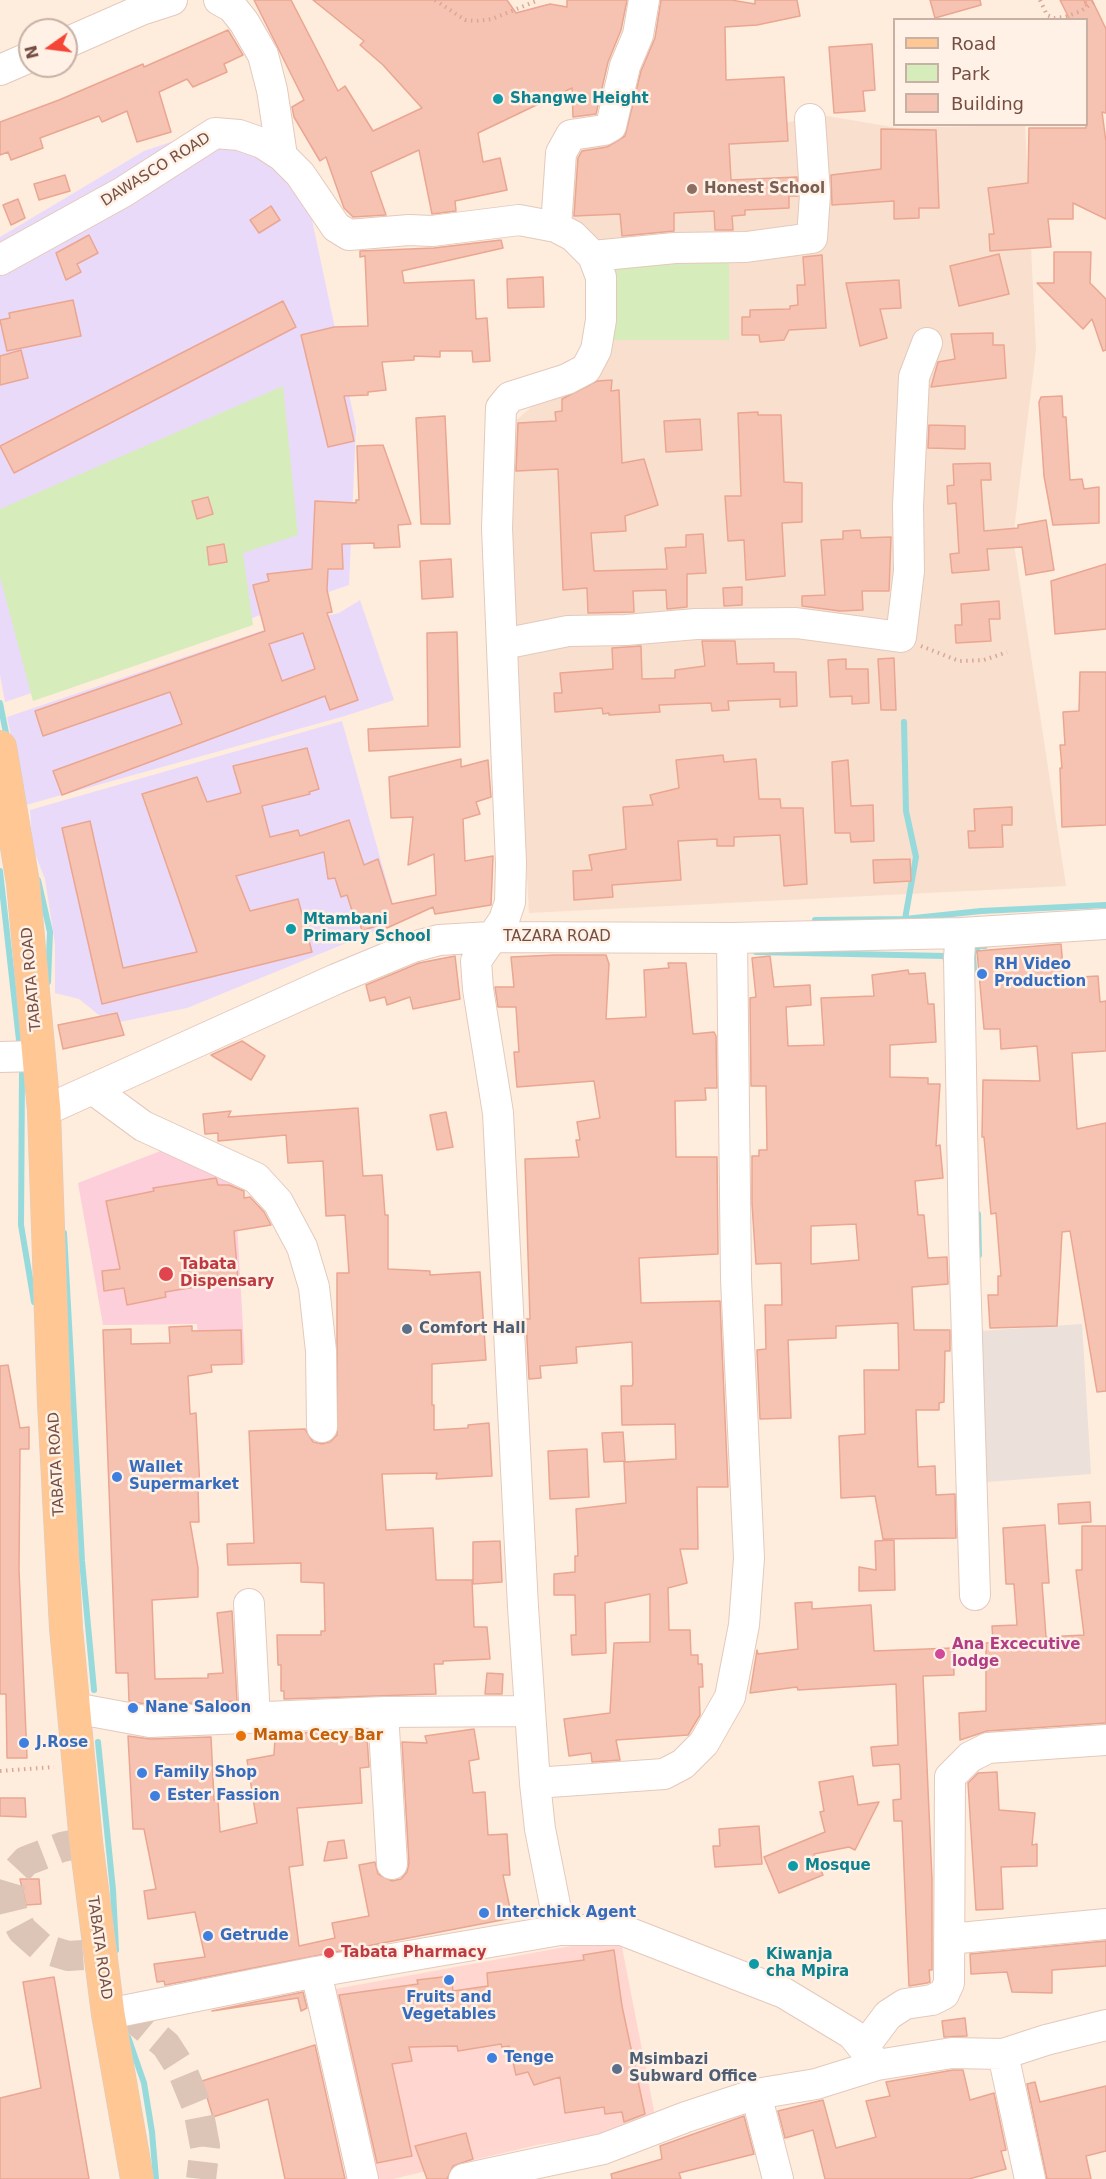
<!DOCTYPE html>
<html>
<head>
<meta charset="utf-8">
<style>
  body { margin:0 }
  #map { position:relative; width:1106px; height:2179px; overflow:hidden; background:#feecdd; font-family:"DejaVu Sans",sans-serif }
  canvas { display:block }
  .legend { position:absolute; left:893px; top:18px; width:195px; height:108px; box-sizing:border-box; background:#fff1e5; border:2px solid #c8b0a5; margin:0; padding:8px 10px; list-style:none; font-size:18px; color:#754e44 }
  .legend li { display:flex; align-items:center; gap:12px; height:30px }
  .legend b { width:30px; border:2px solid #c8b0a5 }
  .north { position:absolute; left:18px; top:18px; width:60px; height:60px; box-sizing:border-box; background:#fff1e5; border:2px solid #c8b0a5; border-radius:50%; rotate:256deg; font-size:16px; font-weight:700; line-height:24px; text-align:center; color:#754e44 }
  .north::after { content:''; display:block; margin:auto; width:21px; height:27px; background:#f44536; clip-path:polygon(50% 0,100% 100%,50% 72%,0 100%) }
</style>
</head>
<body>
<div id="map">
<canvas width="1106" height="2179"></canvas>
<ul class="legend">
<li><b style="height:8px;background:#ffc793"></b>Road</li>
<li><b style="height:16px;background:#d6ecbb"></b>Park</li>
<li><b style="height:16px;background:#f6c3b2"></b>Building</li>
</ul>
<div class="north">N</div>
</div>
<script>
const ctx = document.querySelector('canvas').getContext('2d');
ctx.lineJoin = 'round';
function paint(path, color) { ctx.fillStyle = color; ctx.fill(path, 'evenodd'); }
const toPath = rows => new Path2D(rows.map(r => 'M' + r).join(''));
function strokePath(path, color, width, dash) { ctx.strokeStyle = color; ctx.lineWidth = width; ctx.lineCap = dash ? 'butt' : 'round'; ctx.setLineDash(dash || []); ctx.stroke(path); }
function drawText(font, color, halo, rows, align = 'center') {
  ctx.font = font + ' "DejaVu Sans",sans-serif'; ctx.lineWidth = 5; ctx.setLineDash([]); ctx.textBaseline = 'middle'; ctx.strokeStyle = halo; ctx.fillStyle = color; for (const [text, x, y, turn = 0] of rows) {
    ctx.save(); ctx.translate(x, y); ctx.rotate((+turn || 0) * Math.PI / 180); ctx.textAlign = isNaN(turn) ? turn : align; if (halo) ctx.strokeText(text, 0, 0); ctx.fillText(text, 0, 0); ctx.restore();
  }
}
paint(toPath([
  [821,115,898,128,1025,125,1036,350,1013,538,1066,886,529,913,503,423,518,419,583,360,596,272,562,234,573,137,653,135,784,123]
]), '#f8dfce');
paint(toPath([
  [620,1937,657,2126,537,2145,393,2179,368,2179,324,1991]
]), '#ffd7d0');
paint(toPath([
  [1082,1324,1091,1474,987,1482,980,1331]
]), '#ebe0da');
paint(toPath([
  [215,127,293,171,312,220,356,427,349,585,5,702,0,675,0,237,144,151],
  [360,600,394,700,345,716,26,805,7,717,264,630,339,613],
  [342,721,398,922,187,1008,110,1024,79,999,55,993,55,944,45,879,32,846,30,810]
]), '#eadafa');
paint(toPath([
  [163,1150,234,1171,245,1363,200,1364,197,1324,103,1325,78,1183]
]), '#fdcfdb');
paint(toPath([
  [729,248,729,340,614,340,611,335,612,259],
  [283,386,298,535,243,553,253,625,33,701,0,577,0,509]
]), '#d6ecbb');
strokePath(toPath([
  [0,703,7,738],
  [904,722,906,811,916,857,905,919],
  [0,871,20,1049],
  [38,880,50,932,48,982],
  [815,920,905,919,981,911,1106,905],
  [756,952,945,956,946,961],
  [974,970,973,953,979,946,985,946],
  [22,1074,21,1225,34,1302],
  [978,1214,979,1255],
  [64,1233,82,1561,94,1690],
  [98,1742,113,1890,116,1950],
  [128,2037,144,2083,152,2132,156,2179]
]), '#96dadb', 6);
const building = toPath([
  [254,0,291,0,338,91,345,86,373,131,422,108,383,65,360,45,364,41,313,0,507,0,516,13,550,4,567,7,567,0,627,0,621,30,608,62,596,114,573,117,572,88,478,133,483,162,500,158,507,190,455,201,456,211,432,214,419,150,371,172,386,215,353,217,344,208,326,157,320,161,294,117,292,107,304,100,254,0],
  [661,0,731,0,755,4,755,0,797,0,800,16,757,25,725,27,726,80,784,77,788,141,729,144,731,180,797,177,798,196,789,196,789,208,745,210,745,215,732,216,733,230,715,230,714,211,674,213,674,231,622,236,620,214,574,216,578,158,582,151,607,147,625,136,641,71,655,38,661,0],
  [930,0,980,0,981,5,935,18,930,0],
  [1060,0,1084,0,1086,6,1086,0,1092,0,1106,29,1106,113,1102,112,1106,142,1106,219,1073,203,1073,219,1048,219,1051,247,990,251,989,234,994,234,988,188,1028,183,1029,128,1086,128,1086,20,1070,20,1060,0],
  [228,30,243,55,224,64,227,72,193,87,187,79,159,92,171,132,137,142,127,111,102,122,99,116,40,138,43,148,11,160,8,152,0,155,0,122,59,100,143,64,144,67,228,30],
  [872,44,875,90,863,91,865,111,834,113,829,47,872,44],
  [881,129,936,130,939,208,919,208,919,218,894,219,894,201,832,205,831,175,881,169,881,129],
  [65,175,70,191,39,200,34,184,65,175],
  [18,199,25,218,11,225,3,205,18,199],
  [271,206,280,220,259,233,250,220,271,206],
  [89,235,98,253,77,264,81,272,66,280,56,253,89,235],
  [501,240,503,248,402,271,404,283,474,280,476,319,487,318,490,361,473,362,472,351,440,351,440,357,414,356,414,360,382,362,386,390,368,392,368,395,344,396,354,441,328,447,301,335,334,327,368,326,365,256,360,257,360,251,434,248,501,240],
  [1054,252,1091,252,1090,283,1106,299,1106,350,1103,351,1092,319,1083,329,1037,283,1054,283,1054,252],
  [999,254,1009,294,959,306,950,266,999,254],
  [822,255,826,328,789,330,784,340,760,342,759,335,742,335,742,317,750,317,750,310,790,309,790,306,798,305,797,285,805,285,803,257,822,255],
  [543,277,544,307,508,308,507,279,543,277],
  [899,280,901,308,880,309,887,338,860,346,846,283,899,280],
  [73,300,81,336,7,351,0,320,10,318,9,313,73,300],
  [283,301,296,327,14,473,0,446,283,301],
  [993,333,993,345,1004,345,1006,378,931,387,938,362,955,359,951,334,993,333],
  [21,350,28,378,0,385,0,356,21,350],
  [612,380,611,391,619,390,622,463,644,459,658,505,625,516,626,531,591,533,594,571,667,569,665,548,686,547,686,535,703,534,706,573,687,574,687,607,667,609,666,590,633,591,634,612,588,613,587,588,563,590,558,469,516,471,518,423,556,421,555,412,562,411,562,399,597,381,612,380],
  [1062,396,1063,417,1066,417,1070,480,1082,479,1084,489,1099,487,1099,523,1053,525,1044,476,1039,402,1041,397,1062,396],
  [758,412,758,415,781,415,784,482,802,483,802,522,782,523,785,576,746,580,744,540,728,541,725,496,741,496,738,413,758,412],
  [445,416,450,524,421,524,416,418,445,416],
  [700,419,702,450,666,452,664,421,700,419],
  [929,425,965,426,965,449,928,448,929,425],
  [383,445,411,524,398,525,400,547,374,548,374,543,342,544,343,569,328,569,327,590,332,612,327,613,358,700,330,710,325,696,62,795,53,771,182,724,170,692,43,736,35,711,265,631,253,585,269,581,267,574,312,569,315,501,356,503,356,500,359,500,357,446,383,445],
  [303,633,315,669,282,681,269,644,303,633],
  [990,463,991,480,981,480,984,531,1018,528,1018,525,1046,520,1054,570,1026,575,1022,547,987,549,989,570,952,573,950,554,959,553,956,503,948,504,947,486,954,485,953,464,990,463],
  [208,497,213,514,197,519,192,501,208,497],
  [860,530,861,538,891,537,889,591,862,591,863,610,840,611,802,606,802,596,825,595,821,540,843,539,843,531,860,530],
  [224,544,227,562,209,565,207,547,224,544],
  [451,559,453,597,422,599,420,561,451,559],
  [1106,564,1106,629,1055,634,1051,581,1106,564],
  [742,587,742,605,724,606,723,588,742,587],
  [999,601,1000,619,989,619,991,641,956,643,955,625,962,625,961,604,999,601],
  [457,632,460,747,369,751,368,729,428,726,427,633,457,632],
  [702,641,735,641,737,664,774,663,774,672,796,672,797,706,780,707,780,699,728,701,729,710,712,711,711,703,659,705,660,712,609,715,609,713,603,714,602,708,555,712,554,693,562,693,560,673,613,669,612,648,641,646,642,679,675,678,675,670,705,666,702,641],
  [894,658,896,710,881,710,878,659,894,658],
  [846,659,846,669,868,669,869,703,852,704,852,696,830,697,828,660,846,659],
  [1080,672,1106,672,1106,825,1062,827,1060,768,1062,768,1060,745,1065,745,1063,712,1079,711,1080,672],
  [307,748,319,789,309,792,310,794,262,806,270,837,298,830,300,836,349,820,364,865,378,859,392,904,436,895,434,854,408,865,413,817,391,818,389,777,461,759,461,767,488,760,491,797,476,802,480,814,463,819,465,861,493,856,491,905,435,914,433,907,387,928,384,923,362,931,359,920,355,920,347,895,341,897,335,878,328,879,324,852,236,876,250,911,298,899,312,952,102,1004,62,828,90,821,123,968,197,952,142,794,197,777,207,802,241,793,233,766,307,748],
  [723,755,724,762,756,759,759,799,780,799,781,808,803,808,807,884,784,886,780,835,734,837,734,846,717,846,717,839,678,841,681,880,612,885,613,897,574,900,573,871,592,870,589,855,626,849,623,807,653,805,650,795,679,788,676,760,723,755],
  [848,760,851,806,873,805,874,841,851,842,850,833,835,833,832,762,848,760],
  [1012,807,1012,825,1002,825,1003,847,969,848,968,831,975,831,974,809,1012,807],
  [910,859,911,881,874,883,873,860,910,859],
  [1061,944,1064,978,1098,976,1100,1002,1106,1001,1106,1051,1072,1053,1077,1129,1106,1123,1106,1391,1097,1392,1070,1231,1062,1232,1057,1326,990,1328,988,1295,998,1295,998,1276,1001,1276,996,1213,991,1214,984,1137,982,1137,983,1080,1040,1081,1037,1046,1001,1049,1000,1029,984,1029,977,951,1061,944],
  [555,955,606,955,609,964,606,1019,646,1017,644,970,669,968,668,963,686,963,693,1034,714,1032,716,1036,717,1088,705,1088,706,1100,675,1101,676,1157,717,1157,718,1254,639,1258,641,1303,720,1301,728,1487,697,1487,698,1549,680,1549,687,1583,668,1588,669,1630,690,1630,691,1655,698,1655,698,1664,702,1664,703,1687,699,1687,700,1715,688,1735,616,1740,620,1760,592,1762,591,1753,569,1756,564,1719,610,1713,614,1643,650,1642,650,1594,605,1603,606,1653,572,1655,571,1635,576,1635,575,1595,554,1595,554,1574,575,1572,575,1556,578,1556,576,1509,626,1503,624,1462,676,1459,675,1424,622,1425,621,1386,632,1386,633,1383,632,1342,576,1347,577,1363,540,1366,541,1378,529,1379,526,1319,530,1319,525,1159,579,1157,576,1140,580,1140,577,1122,600,1118,594,1081,517,1087,514,1052,519,1052,516,1007,498,1007,495,987,514,987,511,957,555,955],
  [455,956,460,999,413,1009,410,997,387,1005,385,997,370,1001,366,985,419,963,455,956],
  [770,956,774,987,810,985,811,1005,786,1007,788,1046,824,1045,821,998,874,996,872,975,908,970,909,974,925,973,928,1004,934,1004,936,1042,890,1045,890,1077,928,1078,928,1084,940,1084,936,1146,940,1145,943,1178,915,1181,918,1215,924,1215,928,1258,947,1257,948,1284,912,1287,914,1330,950,1330,950,1351,945,1351,944,1402,939,1403,939,1410,916,1410,918,1467,935,1466,936,1495,955,1494,956,1538,883,1539,875,1496,841,1498,839,1436,865,1434,864,1370,899,1370,898,1323,836,1326,836,1338,788,1340,791,1418,760,1419,757,1350,766,1349,765,1305,782,1305,781,1263,756,1264,752,1204,752,1156,759,1156,759,1150,767,1150,766,1086,751,1086,750,998,756,997,752,958,770,956],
  [856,1224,859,1260,811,1264,811,1226,856,1224],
  [117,1013,124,1035,63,1049,58,1025,117,1013],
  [242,1041,265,1056,251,1080,211,1055,242,1041],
  [358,1108,363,1176,382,1175,385,1215,388,1215,388,1269,430,1271,430,1275,480,1272,486,1360,432,1364,432,1405,434,1405,434,1430,468,1428,468,1425,489,1423,492,1476,436,1479,437,1473,382,1474,386,1530,433,1528,436,1580,472,1580,474,1627,487,1627,490,1659,443,1661,443,1664,434,1664,436,1694,284,1699,284,1691,281,1691,281,1665,278,1665,277,1635,321,1635,321,1631,325,1631,324,1583,301,1582,301,1563,228,1565,227,1544,254,1543,249,1431,305,1429,313,1442,322,1444,330,1442,337,1435,337,1273,349,1273,345,1215,326,1216,323,1161,288,1163,286,1135,218,1141,218,1133,205,1134,203,1114,231,1111,228,1117,358,1108],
  [446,1112,453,1147,437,1150,430,1115,446,1112],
  [216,1178,218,1185,229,1185,244,1191,244,1198,250,1197,264,1212,271,1225,234,1231,238,1280,165,1292,166,1297,127,1305,124,1288,104,1291,102,1271,120,1269,106,1201,154,1191,153,1188,216,1178],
  [192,1326,192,1331,241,1330,242,1364,211,1365,212,1372,188,1376,190,1414,196,1413,200,1489,198,1489,199,1522,190,1522,198,1568,198,1597,152,1600,155,1679,208,1678,208,1674,223,1673,217,1613,232,1611,237,1701,151,1705,129,1701,128,1673,116,1673,103,1330,131,1329,131,1344,170,1343,169,1327,192,1326],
  [8,1365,20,1428,29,1427,29,1449,20,1449,19,1570,27,1758,7,1758,6,1694,0,1694,0,1366,8,1365],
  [623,1432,625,1461,604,1462,602,1433,623,1432],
  [587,1449,589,1497,550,1499,548,1451,587,1449],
  [1090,1502,1091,1522,1059,1524,1058,1504,1090,1502],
  [1045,1525,1049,1583,1042,1583,1046,1637,1084,1635,1076,1570,1082,1570,1082,1526,1106,1526,1106,1723,987,1731,960,1740,959,1713,986,1711,986,1643,993,1642,992,1626,1017,1625,1014,1584,1006,1584,1003,1528,1045,1525],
  [894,1540,895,1590,859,1591,859,1567,876,1570,875,1541,894,1540],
  [500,1541,502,1582,473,1584,473,1542,500,1541],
  [812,1602,812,1609,871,1605,874,1651,953,1648,954,1675,923,1676,932,1879,932,1970,929,1970,930,1982,927,1983,909,1986,902,1821,894,1821,893,1800,901,1799,900,1767,899,1764,873,1766,871,1747,898,1745,896,1684,798,1690,797,1687,750,1693,757,1650,758,1654,798,1649,795,1603,812,1602],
  [487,1673,503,1674,502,1694,485,1694,487,1673],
  [474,1729,479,1759,469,1761,473,1793,485,1792,488,1835,507,1834,510,1875,503,1875,512,1918,165,1985,164,1981,157,1982,154,1964,205,1957,195,1912,148,1919,144,1891,156,1889,144,1829,133,1829,128,1736,150,1739,211,1737,214,1800,218,1800,220,1832,257,1823,247,1760,274,1755,275,1738,280,1737,280,1734,347,1731,347,1737,367,1737,369,1767,360,1768,362,1803,297,1808,303,1865,289,1867,299,1946,335,1938,332,1923,369,1916,359,1865,375,1862,378,1874,392,1881,401,1879,407,1872,409,1863,402,1742,427,1743,425,1736,474,1729],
  [997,1772,999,1810,1035,1813,1032,1845,1037,1844,1037,1866,1001,1867,1003,1909,976,1910,968,1783,978,1773,997,1772],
  [853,1776,858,1805,879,1802,855,1850,849,1847,814,1854,823,1875,779,1893,764,1857,825,1832,820,1812,824,1811,819,1782,853,1776],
  [0,1798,25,1798,26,1817,0,1816,0,1798],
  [759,1826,762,1864,715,1867,713,1846,720,1846,719,1829,759,1826],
  [344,1840,347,1858,324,1861,328,1842,344,1840],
  [20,1879,39,1879,41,1904,26,1905,20,1879],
  [1106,1941,1106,1966,1052,1970,1052,1993,1012,1992,1007,1972,971,1974,970,1954,1106,1941],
  [614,1950,622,2006,645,2114,624,2122,622,2112,605,2114,604,2107,565,2113,560,2077,534,2085,528,2072,516,2075,509,2046,502,2047,501,2044,458,2051,457,2046,409,2047,412,2061,392,2064,412,2156,377,2163,339,1995,418,1984,417,1980,451,1976,453,1991,488,1986,487,1973,584,1960,583,1955,614,1950],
  [54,1977,89,2179,0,2179,0,2098,41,2088,23,1982,54,1977],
  [303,1992,307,2008,301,2011,298,1998,212,2011,303,1992],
  [965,2018,967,2036,944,2037,942,2021,965,2018],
  [315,2045,345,2179,285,2179,268,2099,213,2117,202,2081,315,2045],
  [953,2070,963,2070,970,2100,994,2093,1006,2150,1001,2151,1006,2169,969,2179,825,2179,813,2130,785,2138,778,2111,823,2100,836,2148,876,2137,866,2101,890,2096,886,2082,953,2070],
  [1035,2082,1040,2102,1106,2086,1106,2151,1086,2156,1091,2179,1047,2179,1027,2084,1035,2082],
  [744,2116,754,2154,679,2173,681,2179,612,2179,611,2174,662,2159,660,2146,744,2116],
  [466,2133,473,2159,453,2166,447,2179,427,2179,415,2146,466,2133]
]);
paint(building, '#f6c3b2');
strokePath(building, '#eaa691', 1.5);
strokePath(toPath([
  [86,1842,62,1847,26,1861,13,1875,8,1892,13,1913,22,1930,42,1948,68,1956,99,1954],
  [124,2010,166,2045,182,2070,198,2109,205,2146,201,2179]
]), '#dcc4b7', 30, [30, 15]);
const minor = toPath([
  [219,0,232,7,244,22,263,55,272,90,282,156],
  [66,43,141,10,172,0],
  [0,70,30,57],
  [556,227,561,153,571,135,604,130,611,126,625,66,638,35,644,0],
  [593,256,675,248,746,247,812,238,815,194,810,119],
  [0,260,123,192,215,133,239,135,262,143,282,156,300,174,336,227,349,235,409,230,432,231,519,220,556,227,573,236,593,256,601,277,601,320,596,350,586,369,567,379,510,397,501,408,497,528,511,863,510,902,504,920,476,961,478,989,498,1113,523,1607,535,1783,540,1829,560,1930],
  [503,644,568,631,626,630,696,624,796,623,901,637,909,571,908,506,914,377,927,343],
  [961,933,959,957,964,1240,975,1595],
  [0,1057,39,1056],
  [94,1090,143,1126,256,1178,278,1202,302,1247,314,1287,321,1351,322,1427],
  [44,1111,336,979,413,947,439,940,491,937,732,938,961,933,1106,924],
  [249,1604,255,1718],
  [74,1708,150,1722,383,1712,530,1711],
  [383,1712,392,1864],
  [535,1783,664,1774,683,1764,704,1743,730,1697,744,1625,749,1558,736,1279,732,938],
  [949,1939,1106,1924],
  [316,1972,363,2179],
  [108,2014,316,1972,560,1930,622,1930,784,1993,852,2034,877,2065],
  [864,2047,888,2015,905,2004,932,2000,944,1994,949,1983,950,1777,970,1757,988,1748,1106,1740],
  [1003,2054,1030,2179],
  [756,2094,778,2179],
  [464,2179,603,2149,686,2117,756,2094,816,2084,877,2065,952,2053,1003,2054,1046,2040,1106,2025]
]);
const major = toPath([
  [0,747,23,883,44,1111,54,1404,66,1628,86,1842,108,2014,137,2179]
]);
strokePath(minor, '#e4c9bc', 32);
strokePath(major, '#d8cdcb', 34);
strokePath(toPath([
  [435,0,465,20,476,21,492,19,539,0],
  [1040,0,1047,15,1054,18,1065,17,1081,11,1097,0],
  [921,646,959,661,984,660,1007,652],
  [0,1771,54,1767]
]), '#daa796', 4, [1.5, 4.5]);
strokePath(minor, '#fff', 30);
strokePath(major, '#ffc793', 33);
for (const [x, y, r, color] of [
  [498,99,6,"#0f9aa8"],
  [692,189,6,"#8d6e63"],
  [291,929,6,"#0f9aa8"],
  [982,974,6,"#3f7fe0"],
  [166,1274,8,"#e0444e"],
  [407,1329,6,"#5c6f8a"],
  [117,1477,6,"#3f7fe0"],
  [940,1654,6,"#d1479c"],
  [133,1708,6,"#3f7fe0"],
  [241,1736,6,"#e8710a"],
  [24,1743,6,"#3f7fe0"],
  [142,1773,6,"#3f7fe0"],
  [155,1796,6,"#3f7fe0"],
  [793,1866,6,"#0f9aa8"],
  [484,1913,6,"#3f7fe0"],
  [208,1936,6,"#3f7fe0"],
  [329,1953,6,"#e0444e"],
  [754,1964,6,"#0f9aa8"],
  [449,1980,6,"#3f7fe0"],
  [492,2058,6,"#3f7fe0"],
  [617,2069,6,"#5c6f8a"]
]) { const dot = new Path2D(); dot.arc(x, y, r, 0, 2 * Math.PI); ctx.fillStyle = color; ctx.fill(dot); strokePath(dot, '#fff1e5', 2); }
drawText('bold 15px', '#0d838f', '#fff1e5', [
  ["Shangwe Height",510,99],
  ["Mtambani",303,920],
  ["Primary School",303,937],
  ["Mosque",805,1866],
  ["Kiwanja",766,1955],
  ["cha Mpira",766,1972]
], 'left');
drawText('15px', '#754e44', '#fff1e5', [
  ["DAWASCO ROAD",156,170,-32],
  ["TAZARA ROAD",557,937],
  ["TABATA ROAD",32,979,-95],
  ["TABATA ROAD",57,1464,-93],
  ["TABATA ROAD",99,1948,82]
]);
drawText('bold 15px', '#785e54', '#fff1e5', [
  ["Honest School",704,189]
], 'left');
drawText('bold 15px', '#366cbe', '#fff1e5', [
  ["RH Video",994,965],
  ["Production",994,982],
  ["Wallet",129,1468],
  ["Supermarket",129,1485],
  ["Nane Saloon",145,1708],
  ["J.Rose",36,1743],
  ["Family Shop",154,1773],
  ["Ester Fassion",167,1796],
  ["Interchick Agent",496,1913],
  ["Getrude",220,1936],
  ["Fruits and",449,1998,"center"],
  ["Vegetables",449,2015,"center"],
  ["Tenge",504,2058]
], 'left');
drawText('bold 15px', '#be3a42', '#fff1e5', [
  ["Tabata",180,1265],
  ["Dispensary",180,1282],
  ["Tabata Pharmacy",341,1953]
], 'left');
drawText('bold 15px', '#4e5e75', '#fff1e5', [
  ["Comfort Hall",419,1329],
  ["Msimbazi",629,2060],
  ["Subward Office",629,2077]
], 'left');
drawText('bold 15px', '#b23c85', '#fff1e5', [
  ["Ana Excecutive",952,1645],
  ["lodge",952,1662]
], 'left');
drawText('bold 15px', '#c56008', '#fff1e5', [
  ["Mama Cecy Bar",253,1736]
], 'left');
</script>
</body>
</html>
